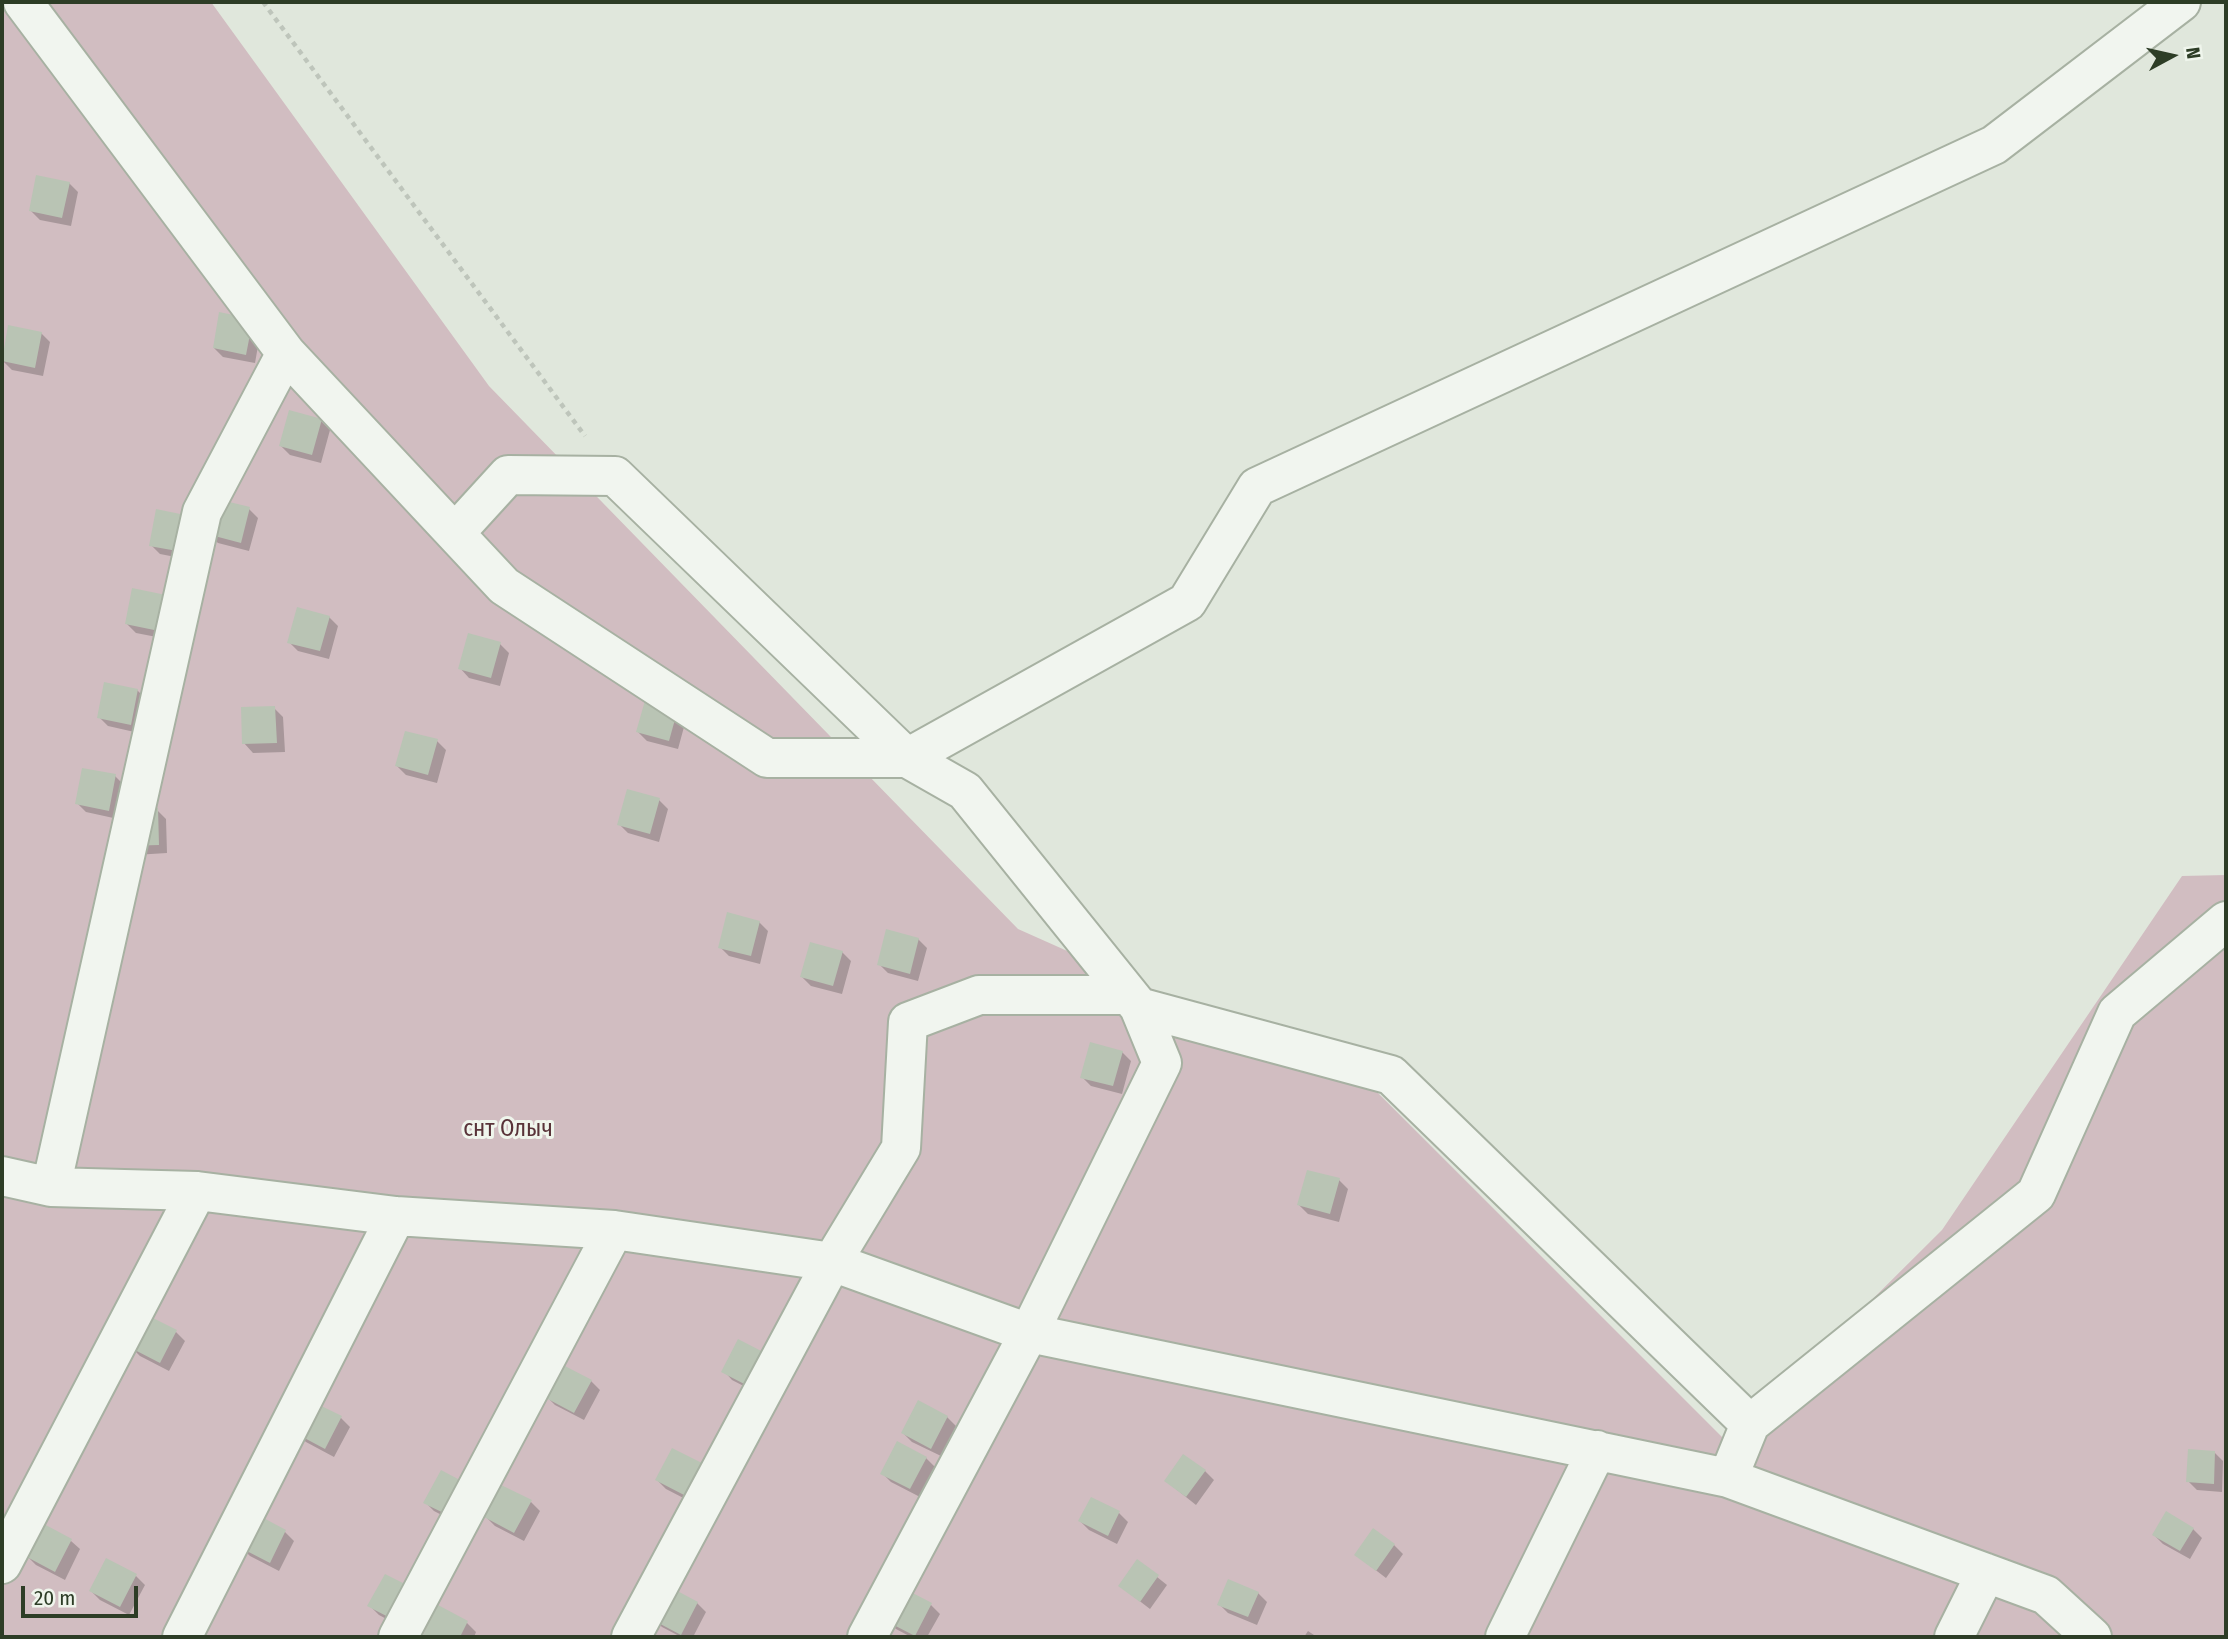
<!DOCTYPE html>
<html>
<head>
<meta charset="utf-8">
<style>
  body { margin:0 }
  #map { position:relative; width:2228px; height:1639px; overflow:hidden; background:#e0e7dc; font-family:"Fira Sans Condensed",sans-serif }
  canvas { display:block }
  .frame { position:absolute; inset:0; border:4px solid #2d3d26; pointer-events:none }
  .north { position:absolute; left:2137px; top:21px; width:70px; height:70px; -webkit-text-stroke:5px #eff5ec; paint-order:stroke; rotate:82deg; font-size:19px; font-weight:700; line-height:28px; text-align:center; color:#2d3d26 }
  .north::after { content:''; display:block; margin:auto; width:24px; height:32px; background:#2d3d26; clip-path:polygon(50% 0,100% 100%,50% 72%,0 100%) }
  .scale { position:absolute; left:21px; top:1586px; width:117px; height:32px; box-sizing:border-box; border:4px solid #2d3d26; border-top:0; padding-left:9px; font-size:21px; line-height:24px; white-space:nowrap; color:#2d3d26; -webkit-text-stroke:5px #eff5ec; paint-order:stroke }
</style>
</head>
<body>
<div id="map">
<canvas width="2228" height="1639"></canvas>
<div class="frame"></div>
<div class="north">N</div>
<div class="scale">20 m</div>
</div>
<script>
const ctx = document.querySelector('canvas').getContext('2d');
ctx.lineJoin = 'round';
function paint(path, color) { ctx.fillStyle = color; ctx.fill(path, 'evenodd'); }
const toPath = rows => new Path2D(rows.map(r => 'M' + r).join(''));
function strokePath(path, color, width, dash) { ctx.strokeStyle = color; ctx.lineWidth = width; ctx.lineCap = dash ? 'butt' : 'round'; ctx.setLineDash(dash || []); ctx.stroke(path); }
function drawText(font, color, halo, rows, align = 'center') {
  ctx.font = font + ' "Fira Sans Condensed",sans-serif'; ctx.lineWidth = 6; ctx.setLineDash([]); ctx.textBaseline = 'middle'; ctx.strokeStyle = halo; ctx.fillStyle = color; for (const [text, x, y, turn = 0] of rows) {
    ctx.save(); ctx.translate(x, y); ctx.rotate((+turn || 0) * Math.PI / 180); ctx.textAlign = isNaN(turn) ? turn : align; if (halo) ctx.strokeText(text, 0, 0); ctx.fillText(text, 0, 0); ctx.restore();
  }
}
paint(toPath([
  [2,2,211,2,489,386,1018,929,1372,1087,1728,1443,1942,1230,2182,876,2226,875,2226,1637,2,1637]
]), '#d1bdc1');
paint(toPath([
  [69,183,78,192,71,226,40,220,31,211],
  [261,329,255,363,223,357,214,348],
  [41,333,50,342,43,376,12,370,3,361],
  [321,421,330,430,321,463,290,455,281,446],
  [249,509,258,518,249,551,218,543,209,534],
  [198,527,191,560,160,554,151,545],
  [133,590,167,639,136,633,127,624],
  [329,617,338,626,329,659,298,651,289,642],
  [500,644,509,653,500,686,469,678,460,668],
  [137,690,146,699,139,733,108,726,99,717],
  [274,708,283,717,285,752,253,753,244,743],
  [687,716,678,749,647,741,638,732],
  [437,741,446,750,437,783,406,775,397,766],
  [115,776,124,785,118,819,86,812,77,803],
  [659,800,668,809,659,842,628,833,619,824],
  [157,810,166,819,167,853,135,855],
  [759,922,768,931,760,964,729,956,720,947],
  [918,939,927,948,918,981,888,973,879,964],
  [842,952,851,961,842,994,811,986,802,977],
  [1122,1052,1131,1061,1122,1094,1091,1086,1082,1077],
  [1339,1180,1348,1189,1339,1222,1308,1214,1299,1205],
  [176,1332,185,1341,169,1371,140,1356,131,1347],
  [768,1356,761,1395,732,1380,724,1371],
  [591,1381,600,1390,584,1420,555,1405,546,1396],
  [312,1403,341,1418,350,1427,334,1457,306,1442,297,1433],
  [947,1417,956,1426,941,1456,912,1442,903,1433],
  [672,1450,701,1465,695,1504,666,1489,657,1480],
  [2214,1452,2223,1461,2222,1492,2197,1490,2188,1481],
  [926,1458,935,1467,920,1497,891,1482,882,1473],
  [1205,1471,1214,1480,1196,1505,1166,1481],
  [470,1487,463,1526,434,1511,425,1502],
  [531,1502,540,1511,524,1541,495,1526,486,1517],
  [1119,1513,1128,1522,1117,1544,1089,1530,1080,1521],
  [257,1517,285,1532,294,1541,279,1571,250,1556,241,1547],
  [2193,1529,2202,1538,2190,1559,2163,1544,2154,1535],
  [71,1541,80,1549,65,1580,36,1565,27,1556],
  [1394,1545,1403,1554,1386,1578,1356,1555],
  [1137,1561,1167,1585,1150,1609,1120,1586],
  [136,1576,145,1585,129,1615,100,1600,91,1591],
  [414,1591,407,1630,379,1615,370,1606],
  [1258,1593,1267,1602,1257,1625,1228,1613,1219,1604],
  [697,1603,706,1612,693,1637,681,1637,662,1627,653,1618],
  [931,1605,940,1614,927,1637,911,1637,896,1629,887,1620],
  [439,1608,467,1623,476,1632,474,1637,424,1637],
  [1308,1631,1317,1637,1304,1637]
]), '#0003');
paint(toPath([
  [36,175,70,182,62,218,29,211],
  [219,312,253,319,246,355,213,348],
  [8,325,42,332,35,368,2,361],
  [289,410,322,419,312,455,279,446],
  [217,499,250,507,241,543,207,534],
  [156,509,190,516,183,552,149,546],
  [132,588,166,595,159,631,125,624],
  [297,607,330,616,320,651,287,643],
  [468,633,501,642,491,678,458,669],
  [104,682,138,689,131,725,97,718],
  [646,697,679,705,669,741,636,732],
  [275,706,277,743,242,744,241,707],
  [405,731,438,739,428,775,395,766],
  [82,768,116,774,109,811,75,804],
  [627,789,660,798,650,834,617,825],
  [158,808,159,845,125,846,123,809],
  [727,912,760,921,751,956,718,948],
  [886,929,919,938,910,974,877,965],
  [810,942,843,951,833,986,800,977],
  [1090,1042,1123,1051,1113,1086,1080,1078],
  [1307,1170,1340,1178,1330,1214,1297,1205],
  [147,1315,177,1330,160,1363,129,1347],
  [738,1339,769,1355,752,1388,721,1372],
  [561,1364,592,1380,574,1413,544,1397],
  [918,1400,948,1416,931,1449,901,1433],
  [311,1401,342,1416,325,1449,295,1433],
  [897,1441,927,1457,910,1489,880,1474],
  [672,1448,702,1463,686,1496,655,1480],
  [2188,1449,2215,1451,2214,1484,2186,1482],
  [1183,1454,1206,1470,1186,1497,1164,1481],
  [441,1470,471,1486,454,1518,423,1503],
  [501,1485,532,1500,514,1533,484,1517],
  [1091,1497,1120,1511,1108,1536,1078,1521],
  [2166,1511,2194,1528,2180,1551,2152,1535],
  [256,1514,286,1530,270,1563,239,1547],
  [42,1523,72,1539,55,1572,25,1556],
  [1373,1528,1395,1544,1376,1571,1354,1555],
  [106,1558,137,1574,120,1607,89,1591],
  [1137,1559,1159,1575,1140,1602,1118,1586],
  [385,1574,415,1589,398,1622,367,1606],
  [1228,1579,1259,1592,1248,1617,1217,1605],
  [668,1586,698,1602,681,1635,651,1619],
  [901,1587,932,1603,915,1636,884,1620],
  [438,1605,468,1621,460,1637,422,1637]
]), '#b9c4b4');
const minor = toPath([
  [23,2,286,353,504,586,767,758,907,758,1187,602,1257,487,1994,145,2181,2],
  [455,533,508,475,615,476,907,758,965,791,1139,1007,1391,1075,1750,1424,1728,1478],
  [2,1176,51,1187,197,1191,396,1216,614,1230,832,1262,1029,1333,1728,1478,2046,1595,2092,1637],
  [51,1187,202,512,286,353],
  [1750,1424,2036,1194,2117,1013,2226,921],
  [2,1564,197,1191],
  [182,1637,396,1216],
  [398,1637,614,1230],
  [631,1637,832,1262,901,1148,908,1022,979,995,1128,995],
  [867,1637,1029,1333,1162,1063,1139,1007],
  [1505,1637,1597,1450],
  [1954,1637,1986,1573]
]);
strokePath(minor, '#a7b1a2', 42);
strokePath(toPath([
  [263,2,585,436]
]), '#bec5bb', 4.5, [5, 5]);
strokePath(minor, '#f1f5ef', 38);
drawText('23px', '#593339', '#eff5ec', [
  ["снт Олыч",508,1130]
]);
</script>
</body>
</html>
